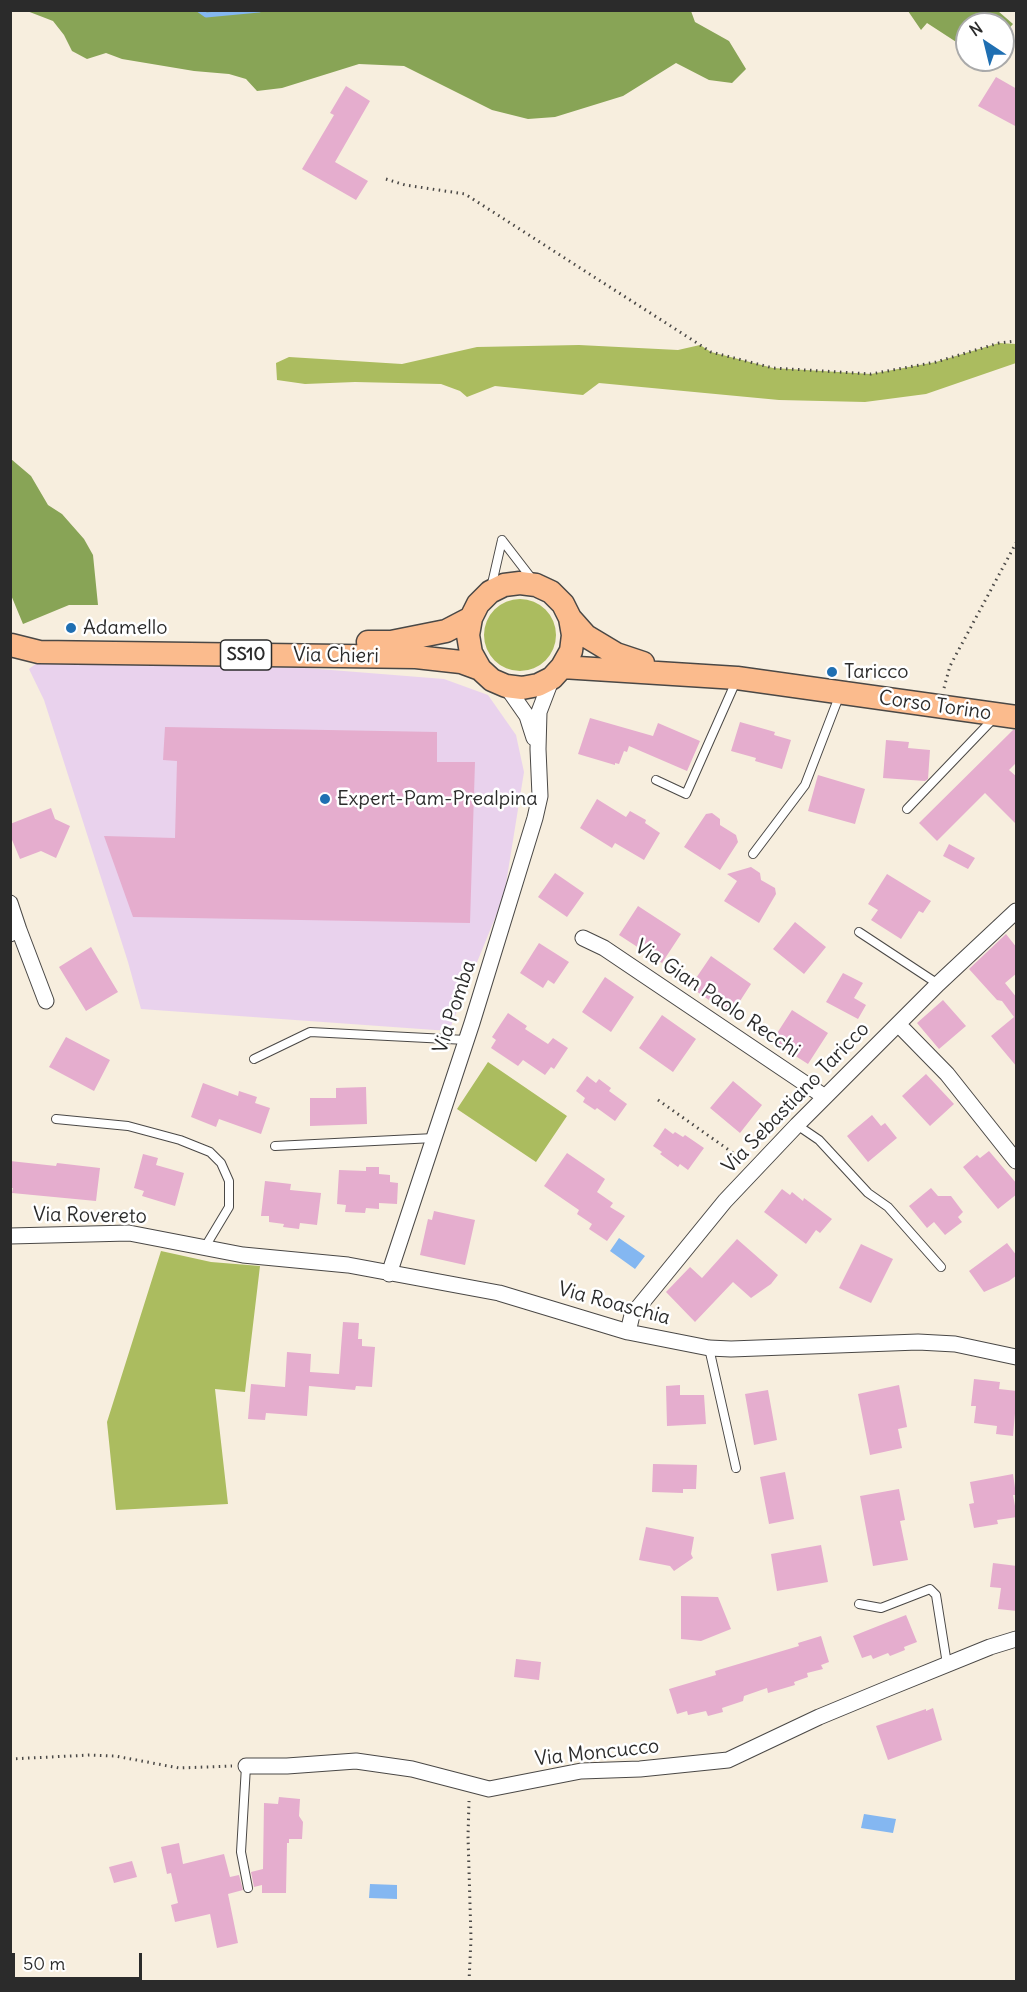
<!DOCTYPE html>
<html>
<head>
<meta charset="utf-8">
<style>
  body { margin:0 }
  #map { position:relative; width:1027px; height:1992px; overflow:hidden; background:#f7eede; font-family:Delius,sans-serif }
  canvas { display:block }
  .frame { position:absolute; inset:0; border:12px solid #2b2b2b; pointer-events:none }
  .north { position:absolute; left:955px; top:12px; width:60px; height:60px; box-sizing:border-box; background:#fff; border:2px solid #aaa; border-radius:50%; rotate:325deg; font-size:16px; font-weight:700; line-height:24px; text-align:center; color:#2b2b2b }
  .north::after { content:''; display:block; margin:auto; width:21px; height:27px; background:#1f6fb2; clip-path:polygon(50% 0,100% 100%,50% 72%,0 100%) }
  .scale { position:absolute; left:12px; top:1953px; width:130px; height:27px; box-sizing:border-box; border:3px solid #2b2b2b; border-top:0; padding-left:8px; font-size:18px; line-height:21px; white-space:nowrap; color:#2b2b2b; -webkit-text-stroke:4px #fff; paint-order:stroke }
</style>
</head>
<body>
<div id="map">
<canvas width="1027" height="1992"></canvas>
<div class="frame"></div>
<div class="north">N</div>
<div class="scale">50 m</div>
</div>
<script>
const ctx = document.querySelector('canvas').getContext('2d');
ctx.lineJoin = 'round';
function paint(path, color) { ctx.fillStyle = color; ctx.fill(path, 'evenodd'); }
const toPath = rows => new Path2D(rows.map(r => 'M' + r).join(''));
function strokePath(path, color, width, dash) { ctx.strokeStyle = color; ctx.lineWidth = width; ctx.lineCap = dash ? 'butt' : 'round'; ctx.setLineDash(dash || []); ctx.stroke(path); }
function drawText(font, color, halo, rows, align = 'center') {
  ctx.font = font + ' Delius,sans-serif'; ctx.lineWidth = 5; ctx.setLineDash([]); ctx.textBaseline = 'middle'; ctx.strokeStyle = halo; ctx.fillStyle = color; for (const [text, x, y, turn = 0] of rows) {
    ctx.save(); ctx.translate(x, y); ctx.rotate((+turn || 0) * Math.PI / 180); ctx.textAlign = isNaN(turn) ? turn : align; if (halo) ctx.strokeText(text, 0, 0); ctx.fillText(text, 0, 0); ctx.restore();
  }
}
paint(toPath([
  [42,659,281,666,444,679,488,695,516,735,524,772,504,896,449,1031,141,1009,128,962,44,700,29,669]
]), '#e9d2ed');
paint(toPath([
  [999,343,1016,344,1016,363,926,394,865,402,779,400,599,383,583,395,495,386,467,397,460,391,441,384,355,382,305,384,277,380,276,363,289,357,402,364,477,347,579,345,678,350,700,345,711,352,773,368,871,374,936,362],
  '484 635a36 36 0 1 1 72 0a36 36 0 1 1-72 0Z',
  [488,1062,567,1116,536,1162,457,1109],
  [161,1251,211,1262,260,1266,245,1392,215,1389,228,1504,116,1510,107,1422]
]), '#abbc5f');
paint(toPath([
  [27,11,691,11,695,22,729,41,746,69,732,83,709,80,676,63,623,96,555,117,528,119,492,110,404,66,359,64,282,88,257,91,246,79,229,74,194,71,122,59,106,53,87,59,72,51,64,35,53,21],
  [908,11,998,11,1013,24,1003,35,1003,24,967,24,967,49,927,23,921,30],
  [11,459,31,476,48,505,62,514,84,539,93,555,98,605,69,605,23,624,11,595]
]), '#88a456');
paint(toPath([
  [619,1238,645,1256,635,1269,610,1251],
  [864,1814,896,1819,893,1833,861,1828],
  [370,1884,397,1885,397,1899,369,1898]
]), '#84b7f1');
strokePath(toPath([
  [199,10,206,15,259,10]
]), '#84b7f1', 5);
paint(toPath([
  [996,77,1017,89,1017,127,978,106],
  [346,86,370,101,335,162,368,181,356,200,302,169,334,115,330,113],
  [590,718,653,736,658,723,700,741,687,771,629,746,627,752,624,751,619,764,615,763,615,765,578,754],
  [740,722,775,732,774,735,791,740,782,769,755,761,756,758,731,751],
  [165,727,437,732,437,762,475,762,470,923,133,917,104,836,175,838,177,761,163,760],
  [1013,730,1017,730,1017,762,1009,770,1017,777,1017,825,985,793,937,841,919,823],
  [886,740,909,742,908,748,930,750,928,779,925,781,883,778],
  [818,775,865,789,855,824,808,811],
  [597,799,626,817,630,811,646,820,645,823,660,833,644,860,615,843,612,848,580,828],
  [51,808,55,819,70,826,56,858,41,851,20,859,10,835,10,824],
  [712,813,720,819,720,825,736,835,738,842,720,870,684,847,706,814],
  [949,844,975,858,968,869,943,856],
  [751,867,760,873,761,880,775,888,776,894,759,923,724,901,737,881,727,874],
  [555,873,584,893,567,917,538,897],
  [887,874,931,901,923,913,919,911,901,939,871,920,878,910,868,904],
  [638,906,681,934,662,963,619,935],
  [795,922,826,947,804,974,773,949],
  [1006,934,1017,948,1017,973,1005,983,1017,998,1017,1067,991,1036,1014,1017,1002,1001,997,1000,969,969],
  [539,943,569,962,554,984,548,980,543,988,520,973],
  [91,947,118,992,86,1011,59,967],
  [711,956,751,984,731,1015,690,987],
  [843,973,863,983,854,998,866,1005,858,1019,826,1002],
  [605,977,634,997,611,1032,582,1012],
  [943,1000,966,1026,939,1049,917,1023],
  [792,1010,828,1033,808,1064,772,1041],
  [508,1013,527,1026,525,1029,548,1044,553,1038,568,1048,554,1069,551,1067,545,1075,523,1060,518,1066,491,1048,496,1040,492,1037],
  [662,1015,696,1039,673,1072,639,1048],
  [66,1037,110,1060,94,1091,49,1067],
  [926,1074,954,1104,930,1126,902,1096],
  [587,1076,596,1083,599,1079,611,1088,609,1091,627,1104,615,1121,597,1108,595,1110,583,1102,585,1098,576,1091],
  [733,1081,762,1105,740,1133,710,1108],
  [203,1083,238,1096,239,1091,257,1097,255,1103,270,1108,261,1134,219,1119,216,1127,191,1117],
  [366,1087,367,1124,310,1126,310,1098,336,1098,336,1088],
  [872,1115,881,1126,885,1123,897,1138,868,1162,847,1136],
  [665,1128,673,1134,675,1132,683,1137,685,1135,704,1148,688,1170,680,1164,678,1167,660,1154,662,1152,653,1146],
  [989,1151,1017,1184,1017,1194,998,1209,963,1167,977,1155,980,1158],
  [567,1153,605,1179,597,1192,613,1203,610,1207,625,1216,607,1241,589,1229,592,1224,577,1214,579,1210,544,1186],
  [143,1154,158,1158,156,1165,184,1173,175,1206,142,1196,144,1191,134,1188],
  [10,1161,56,1166,57,1163,100,1168,96,1201,12,1193,13,1188,10,1188],
  [366,1167,379,1167,379,1174,390,1175,390,1182,398,1183,397,1204,379,1203,379,1209,366,1208,365,1213,345,1212,346,1205,337,1204,339,1170,366,1171],
  [265,1181,291,1184,290,1190,321,1193,317,1225,300,1223,299,1229,283,1227,284,1224,269,1222,269,1216,261,1216],
  [931,1188,938,1196,951,1196,963,1212,958,1217,962,1222,945,1235,934,1222,927,1228,909,1206],
  [782,1189,790,1195,792,1192,803,1201,804,1198,832,1219,820,1233,816,1230,806,1244,764,1212],
  [434,1211,475,1220,465,1265,420,1255,428,1219,432,1220],
  [737,1239,778,1275,771,1284,751,1298,733,1282,695,1322,666,1292,690,1267,702,1278],
  [1007,1243,1017,1256,1017,1275,1009,1281,984,1292,969,1271],
  [861,1244,893,1259,871,1303,839,1288],
  [343,1322,359,1323,358,1339,362,1339,362,1346,375,1347,372,1387,356,1386,355,1390,309,1386,307,1416,266,1413,265,1420,248,1419,251,1384,285,1387,287,1352,311,1354,310,1372,339,1374],
  [974,1379,1000,1382,999,1389,1017,1391,1013,1436,996,1434,997,1426,974,1423,976,1406,971,1406],
  [680,1385,680,1395,704,1395,706,1424,667,1426,666,1386],
  [899,1385,907,1427,898,1429,902,1448,870,1455,858,1394],
  [768,1390,777,1440,754,1445,745,1394],
  [653,1464,697,1465,696,1489,683,1489,683,1493,652,1492],
  [785,1472,794,1519,769,1524,760,1477],
  [1013,1474,1016,1495,1013,1495,1017,1517,997,1520,998,1524,974,1528,969,1504,974,1503,970,1482],
  [899,1489,905,1520,900,1521,908,1560,873,1566,860,1496],
  [646,1527,694,1537,691,1554,693,1558,674,1571,670,1566,639,1560],
  [821,1545,828,1582,777,1591,771,1554],
  [993,1563,1017,1566,1017,1611,998,1609,1001,1588,990,1587],
  [681,1596,718,1597,731,1629,701,1641,681,1639],
  [906,1615,917,1642,904,1647,905,1650,890,1656,888,1653,873,1659,871,1655,862,1658,853,1636],
  [821,1636,829,1662,821,1665,823,1669,807,1673,808,1677,794,1682,795,1685,768,1693,767,1688,744,1696,743,1701,722,1708,723,1712,708,1716,706,1711,688,1715,687,1711,677,1714,669,1689,716,1675,715,1671,799,1646,798,1643],
  [516,1659,541,1662,539,1680,514,1677],
  [933,1708,942,1740,888,1760,876,1726,926,1709,926,1711],
  [279,1797,300,1799,299,1816,303,1822,302,1839,289,1839,289,1843,287,1843,286,1893,262,1893,262,1885,254,1887,251,1872,263,1869,264,1803,278,1804],
  [179,1843,183,1864,224,1854,230,1877,239,1875,243,1890,228,1894,238,1943,217,1948,210,1914,175,1922,171,1905,178,1903,171,1873,167,1874,161,1847],
  [132,1861,137,1877,114,1883,109,1867]
]), '#e5adce');
const lane = toPath([
  [502,540,532,579],
  [491,588,502,540],
  [656,780,686,794,737,679],
  [907,809,995,717],
  [753,854,805,785,840,694],
  [859,932,938,984],
  [254,1059,310,1032,466,1040],
  [56,1119,128,1126,180,1140,210,1152,221,1163,229,1181,229,1207,205,1247],
  [797,1125,819,1140,868,1193,888,1207,941,1267],
  [275,1146,434,1138],
  [709,1348,736,1468],
  [859,1604,881,1608,930,1589,936,1595,947,1664],
  [246,1766,241,1852,248,1888]
]);
const street = toPath([
  [506,686,527,716,534,738],
  [10,903,19,930,10,934],
  [19,930,46,1001],
  [583,938,604,948,825,1097],
  [898,1024,947,1074,1016,1161],
  [10,1236,129,1233,243,1255,348,1265,499,1293,628,1332,709,1348,731,1349,918,1342,955,1344,1016,1357],
  [389,1274,472,1023,535,818,540,796,538,749,539,712,552,678],
  [628,1332,632,1315,725,1201,797,1125,938,984,1016,911],
  [246,1766,287,1766,356,1761,412,1769,489,1789,581,1771,640,1769,728,1760,819,1717,889,1688,990,1647,1016,1639]
]);
const primary = toPath([
  [570,618,573,635,571,651,562,667,552,678,538,685,522,688,506,686,492,680,480,669,471,653,468,635,471,618,478,604,490,592,504,585,520,583,536,585,551,592,563,604,570,618,586,636,616,654,643,663],
  [368,642,391,642,446,631,471,618],
  [11,645,39,652,416,657,461,662,480,669],
  [562,667,737,678,1016,717]
]);
strokePath(lane, '#4a4846', 10);
strokePath(street, '#4a4846', 17);
strokePath(primary, '#4a4846', 25);
strokePath(toPath([
  [386,179,405,185,465,194,711,352,773,368,871,374,936,362,999,343,1016,341],
  [944,688,950,666,1016,543],
  [658,1100,743,1160],
  [10,1759,90,1755,115,1756,179,1768,232,1766],
  [469,1982,471,1939,468,1836,469,1801]
]), '#4a4846', 3, [1.5, 4.5]);
strokePath(lane, '#fff', 8);
strokePath(street, '#fff', 15);
strokePath(primary, '#fbbb8d', 22);
for (const [x, y, r, color] of [
  [71,628,6,"#1f6fb2"],
  [832,672,6,"#1f6fb2"],
  [325,799,6,"#1f6fb2"]
]) { const dot = new Path2D(); dot.arc(x, y, r, 0, 2 * Math.PI); ctx.fillStyle = color; ctx.fill(dot); strokePath(dot, '#fff', 2); }
for (const [x, y, w] of [
  [246,655,51]
]) { const box = new Path2D(); box.roundRect(x - w / 2, y - 15, w, 30, 4.5); ctx.fillStyle = '#fff'; ctx.fill(box); strokePath(box, '#2b2b2b', 1.5); }
drawText('bold 18px', '#2b2b2b', null, [
  ["SS10",246,655]
]);
drawText('20px', '#2b2b2b', '#fff', [
  ["Adamello",83,628],
  ["Taricco",844,672],
  ["Expert-Pam-Prealpina",337,799]
], 'left');
drawText('20px', '#2b2b2b', '#fff', [
  ["Via Chieri",336,656,1],
  ["Corso Torino",935,706,8],
  ["Via Gian Paolo Recchi",717,999,34],
  ["Via Pomba",455,1007,-72],
  ["Via Sebastiano Taricco",796,1098,-46],
  ["Via Rovereto",90,1216,1],
  ["Via Roaschia",614,1304,15],
  ["Via Moncucco",597,1753,-6]
]);
</script>
</body>
</html>
